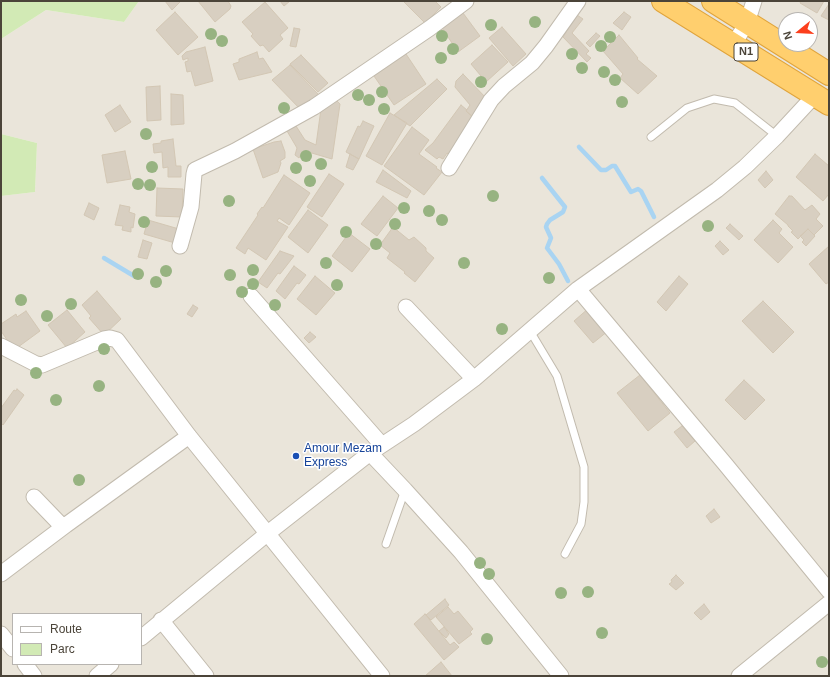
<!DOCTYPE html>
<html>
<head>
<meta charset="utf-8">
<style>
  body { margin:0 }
  #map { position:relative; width:830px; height:677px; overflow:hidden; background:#f6f3ec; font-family:Arial,sans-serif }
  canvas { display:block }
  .frame { position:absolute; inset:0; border:2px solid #4b4439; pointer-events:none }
  .legend { position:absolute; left:12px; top:613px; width:130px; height:52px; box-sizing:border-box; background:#fff; border:1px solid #b7b4b0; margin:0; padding:5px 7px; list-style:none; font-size:12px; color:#4b4439 }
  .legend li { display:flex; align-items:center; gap:8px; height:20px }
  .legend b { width:20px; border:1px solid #b7b4b0 }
  .north { position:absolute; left:778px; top:12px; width:40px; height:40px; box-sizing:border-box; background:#fff; border:1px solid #b7b4b0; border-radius:50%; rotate:252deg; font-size:11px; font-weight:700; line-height:16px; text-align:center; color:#4b4439 }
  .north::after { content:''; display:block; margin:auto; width:14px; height:18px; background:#fc3f1d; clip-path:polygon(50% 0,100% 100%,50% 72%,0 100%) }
</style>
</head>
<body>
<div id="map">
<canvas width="830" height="677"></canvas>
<div class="frame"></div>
<ul class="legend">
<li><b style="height:5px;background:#fff"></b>Route</li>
<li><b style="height:11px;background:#d2eab5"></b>Parc</li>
</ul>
<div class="north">N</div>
</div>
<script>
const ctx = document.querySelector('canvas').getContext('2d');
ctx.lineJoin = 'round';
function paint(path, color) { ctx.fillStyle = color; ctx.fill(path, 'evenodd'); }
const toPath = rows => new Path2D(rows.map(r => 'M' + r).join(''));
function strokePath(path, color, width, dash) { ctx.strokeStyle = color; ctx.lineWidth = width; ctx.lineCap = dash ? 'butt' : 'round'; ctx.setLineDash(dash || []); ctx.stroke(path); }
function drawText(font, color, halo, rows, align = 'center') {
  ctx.font = font + ' Arial,sans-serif'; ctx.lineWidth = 3; ctx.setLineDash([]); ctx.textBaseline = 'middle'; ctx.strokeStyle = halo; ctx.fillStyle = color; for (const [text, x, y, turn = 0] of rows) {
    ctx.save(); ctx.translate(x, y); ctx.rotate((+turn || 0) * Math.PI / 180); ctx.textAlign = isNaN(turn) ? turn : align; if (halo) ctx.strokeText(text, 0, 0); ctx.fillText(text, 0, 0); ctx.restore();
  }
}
paint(toPath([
  [139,1,829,1,829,676,1,676,1,196,35,192,37,143,1,134,1,39,46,10,124,22],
  [786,20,810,20,810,44,786,44],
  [13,614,141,614,141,664,13,664]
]), '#eae5da');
paint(toPath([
  [1,1,139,1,124,22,46,10,1,39],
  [1,134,37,143,35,192,1,196]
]), '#d2eab5');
strokePath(toPath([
  [579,147,601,170,606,170,612,166,615,166,631,192,638,189,641,191,654,217],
  [542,178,565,207,563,212,550,220,547,224,546,227,551,238,547,248,559,264,568,281],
  [104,258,134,276]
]), '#a9d4f2', 4.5);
const building = toPath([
  [165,1,181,1,172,10,165,1],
  [198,1,228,1,231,6,230,9,215,22,198,1],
  [280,1,290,1,284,6,280,1],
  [403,1,435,1,441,7,425,23,403,1],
  [801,1,824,1,817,13,800,3,801,1],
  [265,2,288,28,280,35,283,39,269,52,263,45,260,46,251,36,253,34,242,22,265,2],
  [829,4,829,20,821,16,829,4],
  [175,12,198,37,178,55,156,30,175,12],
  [624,12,631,17,622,30,613,23,624,12],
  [463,13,480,36,458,52,442,28,451,18,453,20,463,13],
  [577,15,583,19,572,33,589,51,586,54,591,58,587,62,563,37,577,15],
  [502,27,526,54,513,66,489,38,502,27],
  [294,28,300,29,296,47,290,46,294,28],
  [596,33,600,36,590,47,586,43,596,33],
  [619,35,638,58,637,59,657,76,638,94,620,78,623,74,603,51,619,35],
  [492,45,508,62,486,82,471,64,492,45],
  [205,47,213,81,195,86,191,71,187,72,185,62,188,61,188,58,183,60,182,56,186,52,205,47],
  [257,52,259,59,263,58,272,72,239,80,233,64,239,62,239,59,257,52],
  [406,54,426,84,394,105,374,76,406,54],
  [301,55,328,83,318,92,290,64,301,55],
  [290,65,319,95,301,110,272,80,290,65],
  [463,74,487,99,474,118,466,111,470,105,455,87,456,81,463,74],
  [437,79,447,89,410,126,394,115,437,79],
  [160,86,161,120,147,121,146,87,160,86],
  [171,94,183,95,184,124,171,125,171,94],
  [336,100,340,104,332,159,305,151,302,152,299,158,295,155,297,148,287,131,296,126,305,140,316,145,321,109,336,100],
  [120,105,131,122,115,132,105,115,120,105],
  [461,105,467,110,466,111,474,118,450,155,447,153,443,159,439,157,437,159,425,150,433,143,461,105],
  [390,113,407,123,382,165,366,156,390,113],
  [363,121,374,126,359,159,346,152,358,126,360,127,363,121],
  [412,127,429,140,419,154,437,167,436,168,442,172,424,195,384,166,412,127],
  [173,139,176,166,181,166,181,177,168,177,168,167,163,168,162,152,154,153,153,144,161,143,161,141,173,139],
  [281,141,285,152,285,158,280,161,281,163,278,172,263,178,253,149,274,142,281,141],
  [125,151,131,179,107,183,102,155,125,151],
  [350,154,359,159,353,170,346,167,350,154],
  [815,154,829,166,829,194,823,201,796,177,815,154],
  [383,170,411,191,407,198,376,182,383,170],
  [766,171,773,180,765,188,758,180,766,171],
  [329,174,344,184,322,217,307,207,329,174],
  [284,175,310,193,289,225,279,218,277,221,288,227,266,260,248,248,245,254,236,248,258,215,257,214,262,207,263,208,284,175],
  [157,188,183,189,182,217,156,216,157,188],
  [383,196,398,208,377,236,361,224,383,196],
  [789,196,792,196,805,210,812,205,820,214,816,219,823,226,814,235,808,229,798,239,791,232,793,231,788,226,788,225,775,214,789,196],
  [89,203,99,208,94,220,84,215,89,203],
  [120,205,130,207,129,212,135,214,133,228,131,227,131,232,122,230,123,226,115,225,120,205],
  [308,210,328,225,308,253,288,237,308,210],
  [148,220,179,229,175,243,144,234,148,220],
  [773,220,782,229,779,233,793,247,778,263,754,240,773,220],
  [730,224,743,236,739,240,726,228,730,224],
  [393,227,409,240,414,237,426,248,426,251,434,258,415,282,404,273,405,272,387,258,390,253,380,245,393,227],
  [808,229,815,236,806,246,802,242,804,240,800,236,808,229],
  [349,233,370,249,352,272,332,256,349,233],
  [143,240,152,243,147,259,138,257,143,240],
  [720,241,729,250,723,255,715,246,720,241],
  [829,246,829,282,826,284,809,264,829,246],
  [280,251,294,256,280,274,278,273,267,288,258,282,280,251],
  [294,266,306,275,299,284,297,283,285,299,276,291,294,266],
  [315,276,335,293,316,315,297,299,315,276],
  [679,276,688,284,666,311,657,302,679,276],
  [97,291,121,319,104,335,89,318,91,316,82,305,97,291],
  [763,301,794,332,773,353,742,321,763,301],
  [193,305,198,308,192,317,187,314,193,305],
  [589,308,608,331,593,343,574,321,589,308],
  [67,310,85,332,67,348,48,325,67,310],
  [26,311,40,331,14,350,1,331,1,324,16,314,17,317,26,311],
  [310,332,316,337,309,343,304,338,310,332],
  [640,375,670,413,648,431,617,393,640,375],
  [744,380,765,400,745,420,725,400,744,380],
  [17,389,24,395,3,425,1,423,1,408,14,390,16,391,17,389],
  [682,426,695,441,687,448,674,432,682,426],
  [714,509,720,517,711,523,706,516,714,509],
  [676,575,684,583,676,590,669,584,672,582,671,580,676,575],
  [445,599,446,601,449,605,431,620,426,615,445,599],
  [704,604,710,612,701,620,694,613,704,604],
  [448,607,454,614,458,611,473,629,470,632,472,634,459,644,436,617,448,607],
  [425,614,450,645,454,642,459,647,444,660,414,624,425,614],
  [444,627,449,634,446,638,439,631,444,627],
  [441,662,452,676,425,676,441,662]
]);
paint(building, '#d8cfc1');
strokePath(building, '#d3c7b4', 1);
const lane = toPath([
  [651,137,687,108,714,99,735,103,777,136],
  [530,331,557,376,584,467,584,502,581,524,565,554],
  [386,544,405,490]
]);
const street = toPath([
  [733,45,747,23,754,1],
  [449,168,491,100,504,86,532,63,546,46,578,1],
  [180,246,191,207,194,174,195,170,235,151,314,107,430,28,466,1],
  [578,289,726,465,829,591],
  [251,296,382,445],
  [406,307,474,379],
  [1,346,36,364,42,365,104,339,110,338,117,340,189,436,382,676],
  [370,453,405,490,461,552,561,676],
  [34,497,60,524,66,525,189,436],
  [1,574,66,525],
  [161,620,206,676],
  [1,634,13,649],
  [141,638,268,533,370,453,414,424,474,379,578,289,717,190,745,167,777,136,815,95],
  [25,664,34,676],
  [97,676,111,664],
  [739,676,829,603]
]);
const highway = toPath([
  [663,1,829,104],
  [713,1,829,74]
]);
strokePath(lane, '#c2bbae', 9);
strokePath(street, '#c2bbae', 17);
strokePath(highway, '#e0a43c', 24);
strokePath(lane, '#fff', 7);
strokePath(street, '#fff', 15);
strokePath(highway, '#ffcf6e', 22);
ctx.fillStyle = '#97b381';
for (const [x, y] of [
  [535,22],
  [491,25],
  [211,34],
  [442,36],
  [610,37],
  [222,41],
  [601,46],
  [453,49],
  [572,54],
  [441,58],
  [582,68],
  [604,72],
  [615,80],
  [481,82],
  [382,92],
  [358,95],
  [369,100],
  [622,102],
  [284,108],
  [384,109],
  [146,134],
  [306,156],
  [321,164],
  [152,167],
  [296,168],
  [310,181],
  [138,184],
  [150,185],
  [493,196],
  [229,201],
  [404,208],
  [429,211],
  [442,220],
  [144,222],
  [395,224],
  [708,226],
  [346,232],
  [376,244],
  [326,263],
  [464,263],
  [253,270],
  [166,271],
  [138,274],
  [230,275],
  [549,278],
  [156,282],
  [253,284],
  [337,285],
  [242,292],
  [21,300],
  [71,304],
  [275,305],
  [47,316],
  [502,329],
  [104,349],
  [36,373],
  [99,386],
  [56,400],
  [79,480],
  [480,563],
  [489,574],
  [588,592],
  [561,593],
  [602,633],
  [487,639],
  [822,662]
]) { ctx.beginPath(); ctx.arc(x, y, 6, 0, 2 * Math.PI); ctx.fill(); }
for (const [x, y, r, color] of [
  [296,456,4,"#1a4fb4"]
]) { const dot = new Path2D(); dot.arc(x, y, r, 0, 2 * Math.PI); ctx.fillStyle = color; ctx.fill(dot); strokePath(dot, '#fff', 1.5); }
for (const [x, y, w] of [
  [746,52,24]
]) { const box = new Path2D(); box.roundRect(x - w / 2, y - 9, w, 18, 3); ctx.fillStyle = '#fff'; ctx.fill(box); strokePath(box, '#4b4439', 1); }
drawText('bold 11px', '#4b4439', null, [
  ["N1",746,52]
]);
drawText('12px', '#164399', '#fff', [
  ["Amour Mezam",304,449],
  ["Express",304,463]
], 'left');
</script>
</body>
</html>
